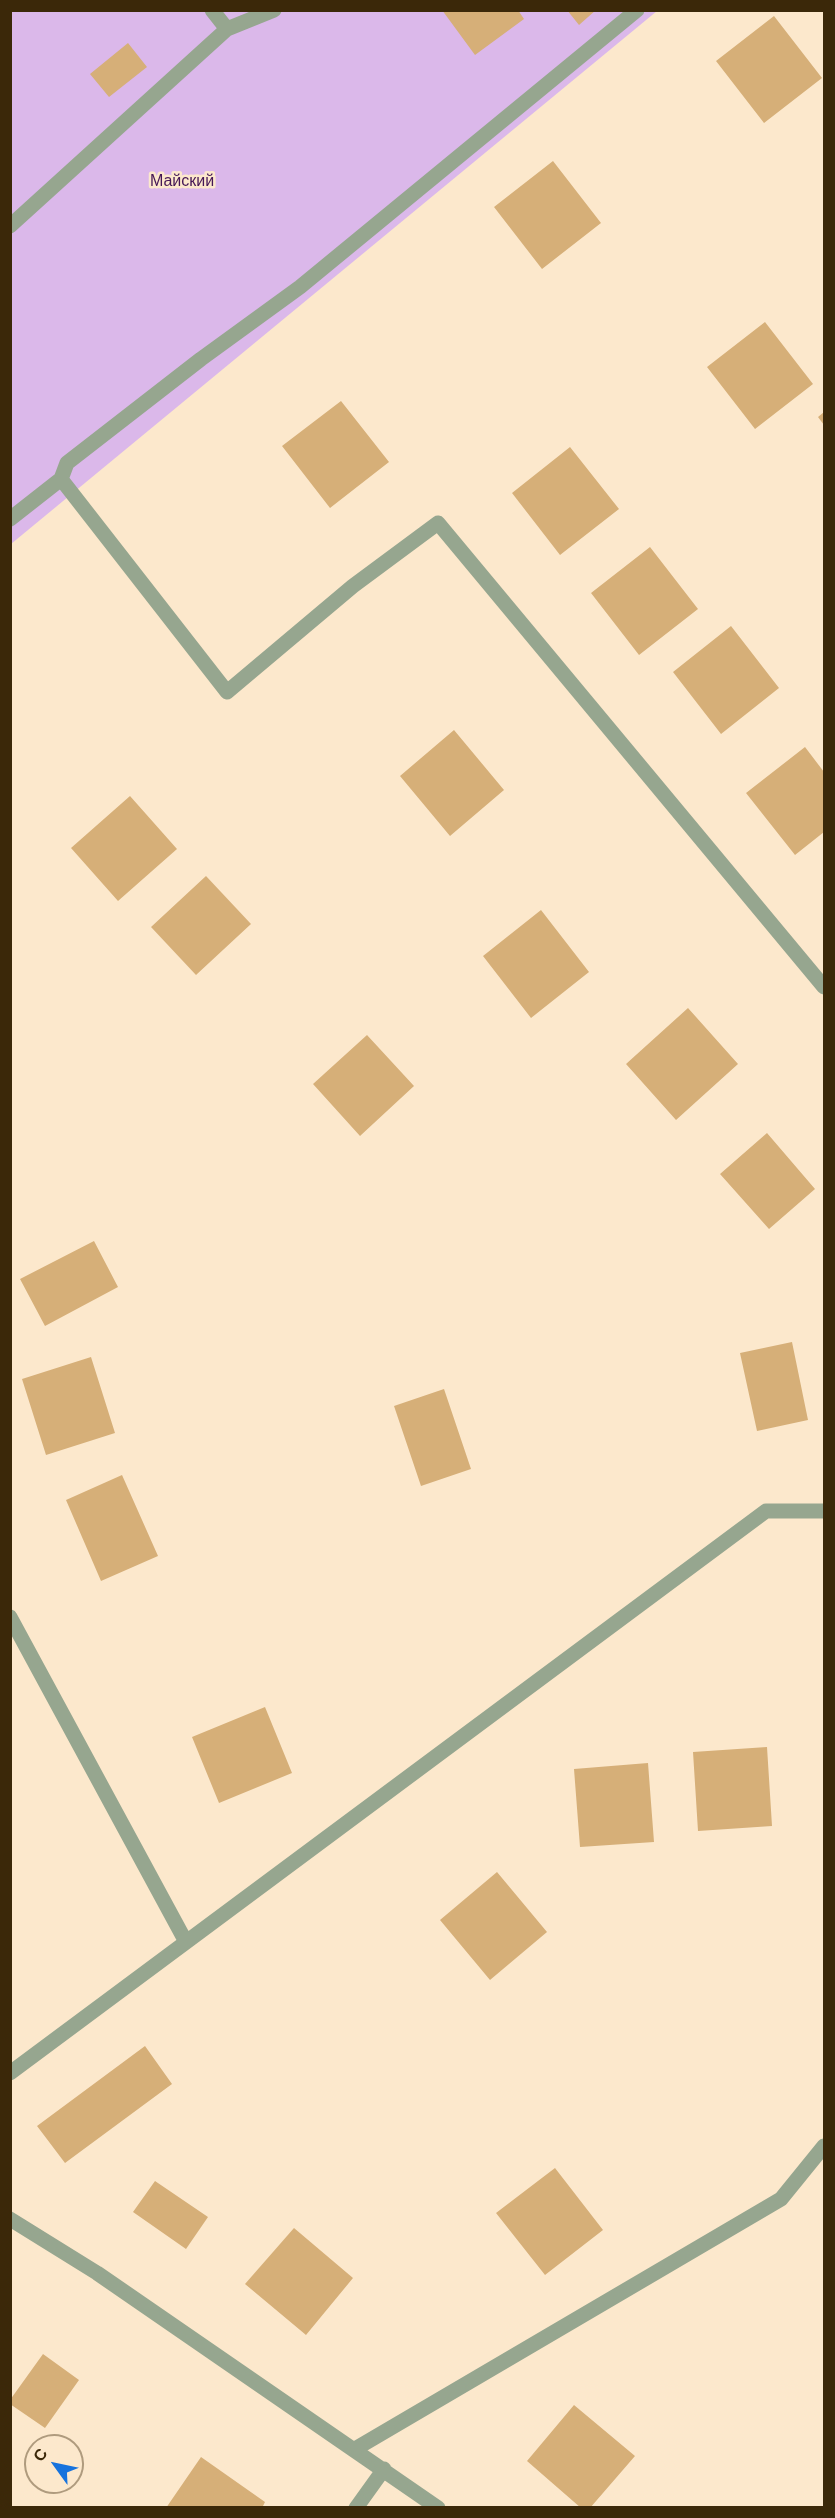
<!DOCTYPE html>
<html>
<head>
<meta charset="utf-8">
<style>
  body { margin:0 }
  #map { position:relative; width:835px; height:2518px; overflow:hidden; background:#fce8cc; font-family:Helvetica,sans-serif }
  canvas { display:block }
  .frame { position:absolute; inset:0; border:12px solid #3b2809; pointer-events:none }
  .north { position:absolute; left:24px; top:2434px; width:60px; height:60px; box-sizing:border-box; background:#fce8cc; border:2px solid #af9b7e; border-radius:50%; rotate:303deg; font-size:16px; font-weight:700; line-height:24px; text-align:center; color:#3b2809 }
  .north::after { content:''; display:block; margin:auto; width:21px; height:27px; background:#1773dd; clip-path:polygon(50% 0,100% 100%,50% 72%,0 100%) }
</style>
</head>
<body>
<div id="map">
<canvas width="835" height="2518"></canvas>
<div class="frame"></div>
<div class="north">С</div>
</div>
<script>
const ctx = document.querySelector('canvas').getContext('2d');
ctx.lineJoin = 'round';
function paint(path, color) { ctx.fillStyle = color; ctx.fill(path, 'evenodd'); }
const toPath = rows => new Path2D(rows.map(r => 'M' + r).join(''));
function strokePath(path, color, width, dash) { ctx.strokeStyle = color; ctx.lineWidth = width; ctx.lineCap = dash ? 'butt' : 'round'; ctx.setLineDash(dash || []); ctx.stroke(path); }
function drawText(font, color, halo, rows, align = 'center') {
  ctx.font = font + ' Helvetica,sans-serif'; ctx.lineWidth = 5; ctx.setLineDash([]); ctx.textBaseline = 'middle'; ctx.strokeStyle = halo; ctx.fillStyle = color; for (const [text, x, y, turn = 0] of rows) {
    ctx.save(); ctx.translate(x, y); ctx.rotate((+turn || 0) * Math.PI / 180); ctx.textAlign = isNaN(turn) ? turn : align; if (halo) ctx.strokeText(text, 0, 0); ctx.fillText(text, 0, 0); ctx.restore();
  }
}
paint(toPath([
  [11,11,657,11,11,544]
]), '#dbb8ea');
paint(toPath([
  [442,10,518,10,524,19,475,55],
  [567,10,596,10,579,25],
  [774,16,822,78,764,123,716,61],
  [128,43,147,67,109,97,90,74],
  [553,161,601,223,542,269,494,207],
  [765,322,813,384,755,429,707,367],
  [341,401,389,462,330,508,282,446],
  [824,412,824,425,818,417],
  [570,447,619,509,560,555,512,493],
  [650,547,698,609,639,655,591,593],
  [731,626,779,688,721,734,673,672],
  [454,730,504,790,450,836,400,776],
  [805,747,824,772,824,832,795,855,746,793],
  [130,796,177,849,118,901,71,848],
  [206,876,251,924,196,975,151,927],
  [541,910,589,972,531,1018,483,956],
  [688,1008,738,1064,676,1120,626,1064],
  [367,1035,414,1086,360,1136,313,1084],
  [767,1133,815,1189,769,1229,720,1174],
  [94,1241,118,1287,45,1326,20,1279],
  [792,1342,808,1420,757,1431,740,1353],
  [91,1357,115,1433,46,1455,22,1379],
  [444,1389,471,1469,421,1486,394,1406],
  [122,1475,158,1556,101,1581,66,1500],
  [265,1707,292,1773,219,1803,192,1737],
  [767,1747,772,1826,698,1831,693,1752],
  [648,1763,654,1842,580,1847,574,1769],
  [497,1872,547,1932,490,1980,440,1920],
  [145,2046,172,2084,65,2163,37,2126],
  [555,2168,603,2230,545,2275,496,2213],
  [155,2181,208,2217,186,2249,133,2212],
  [294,2228,353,2278,306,2335,245,2284],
  [43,2354,79,2380,45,2428,10,2404,10,2400],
  [574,2405,635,2456,590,2508,581,2508,527,2461],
  [201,2457,265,2502,262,2508,166,2508]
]), '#d6af78');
strokePath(toPath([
  [212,10,227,29],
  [637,10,300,287,201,359,67,463,61,479,227,692,353,586,438,523,824,987],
  [10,226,227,29,274,10],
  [10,519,61,479],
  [10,1617,186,1942],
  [10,2073,766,1511,824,1511],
  [10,2219,97,2273,438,2508],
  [355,2449,781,2199,824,2146],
  [356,2508,384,2469]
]), '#96a68f', 15);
drawText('16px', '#451756', '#fce8cc', [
  ["Майский",182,182]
]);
</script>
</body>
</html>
